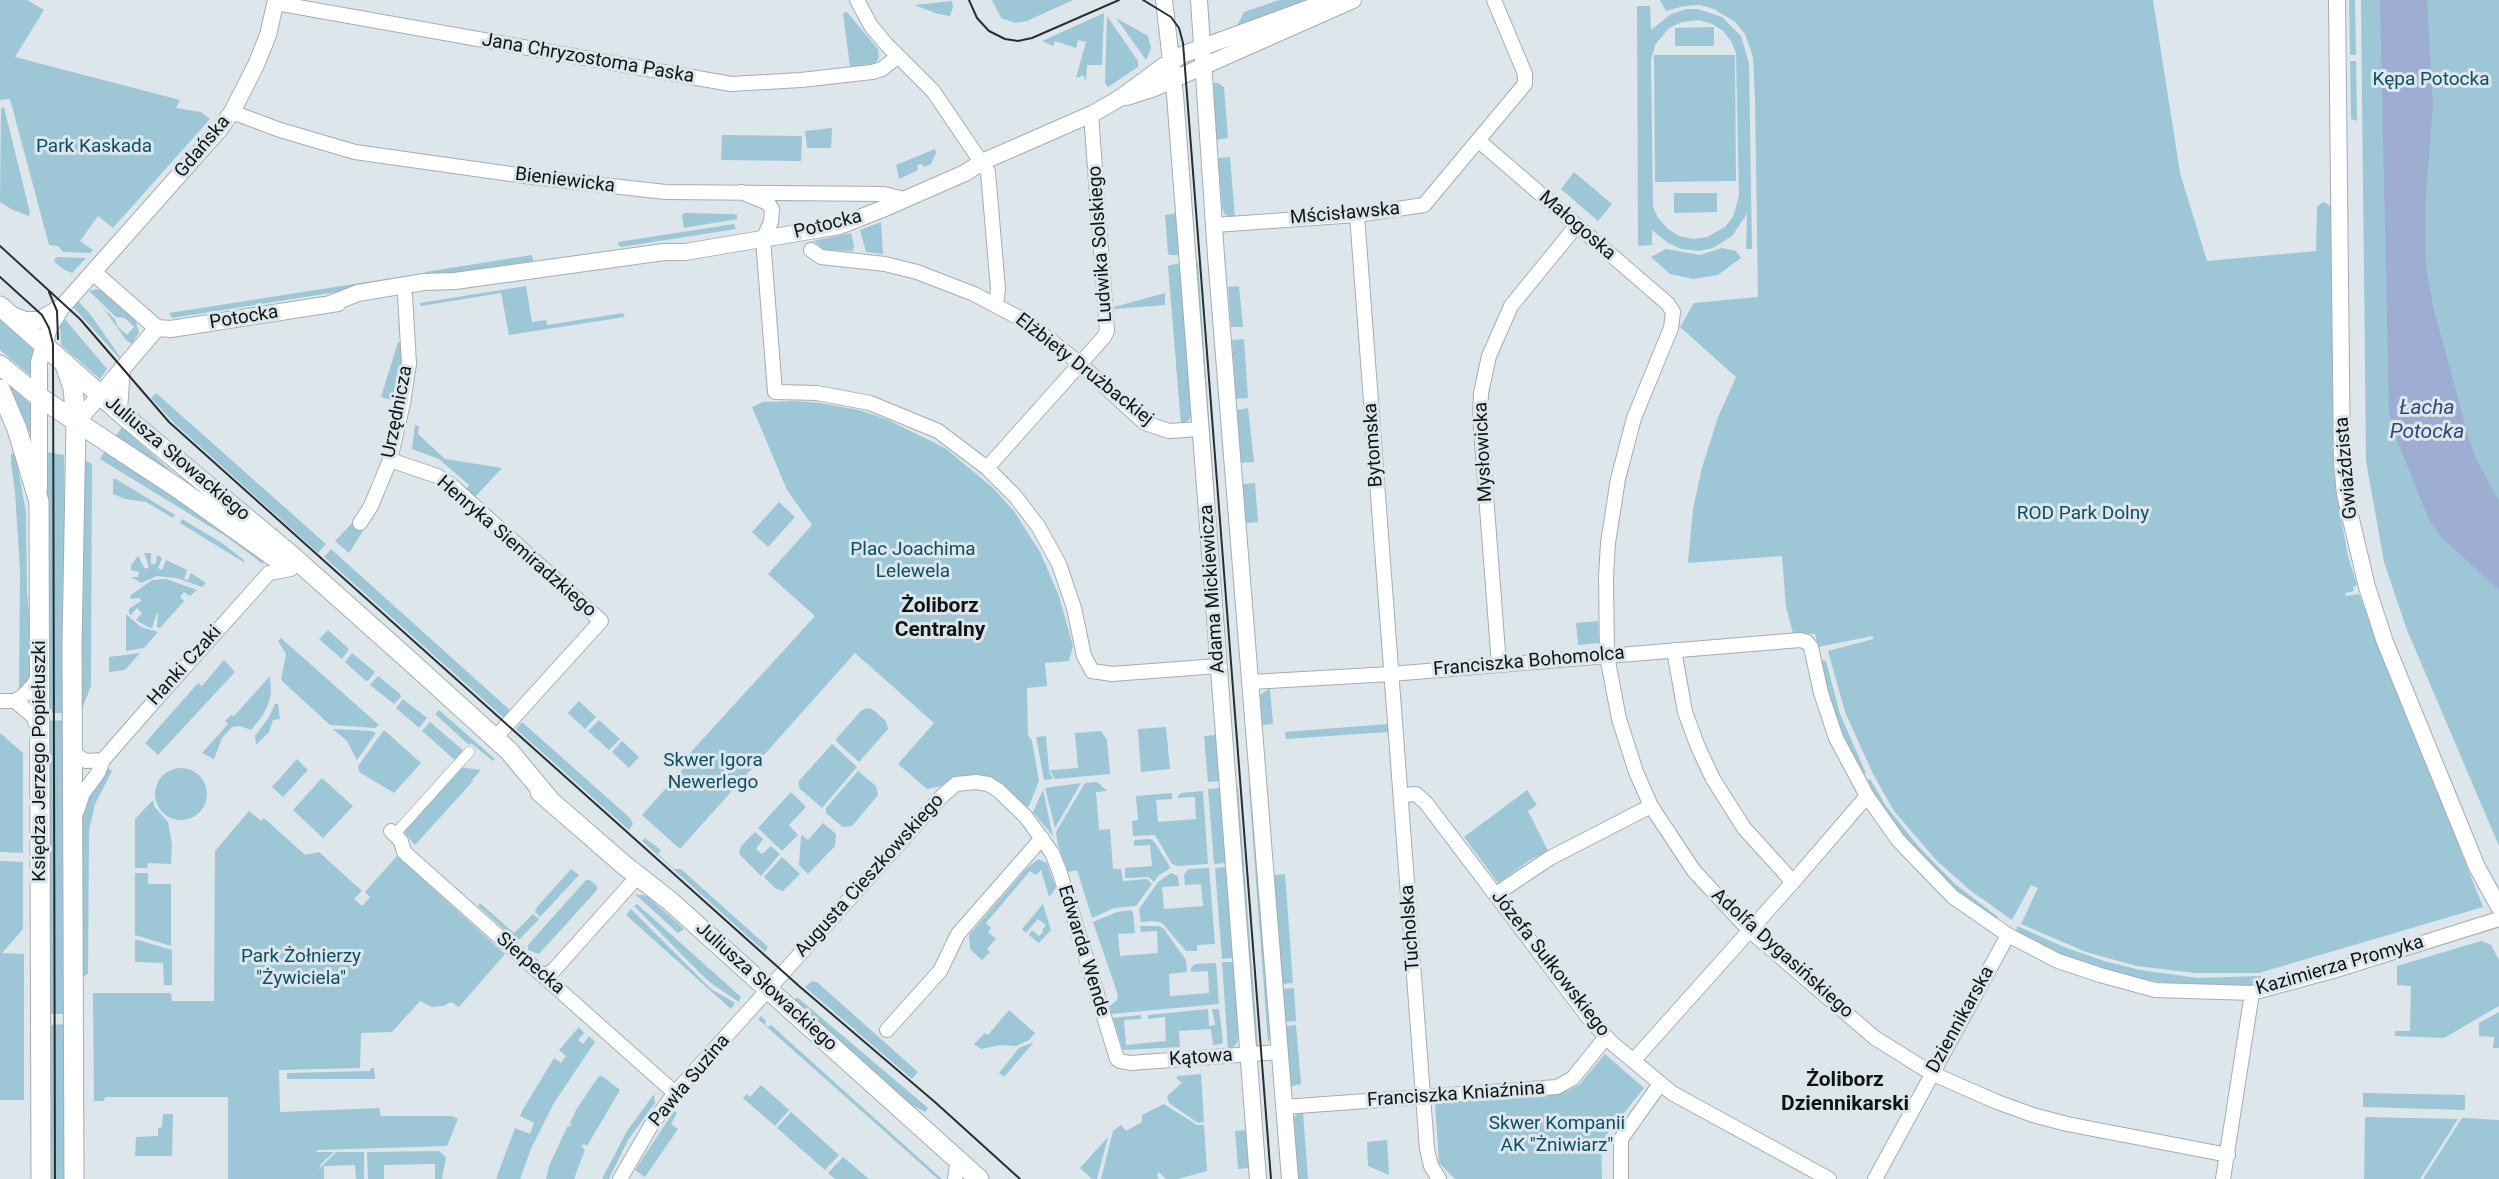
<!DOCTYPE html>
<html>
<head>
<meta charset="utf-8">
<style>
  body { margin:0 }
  canvas { display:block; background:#dde7eb }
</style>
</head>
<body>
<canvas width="2499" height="1179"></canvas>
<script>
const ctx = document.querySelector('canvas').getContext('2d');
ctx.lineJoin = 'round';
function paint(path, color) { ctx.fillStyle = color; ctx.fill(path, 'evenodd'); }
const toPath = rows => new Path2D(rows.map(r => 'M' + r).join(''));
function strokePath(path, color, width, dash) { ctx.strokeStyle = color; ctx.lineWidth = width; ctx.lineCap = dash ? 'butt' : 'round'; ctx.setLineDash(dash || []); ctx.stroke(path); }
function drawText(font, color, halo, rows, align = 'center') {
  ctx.font = font + ' Roboto,sans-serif'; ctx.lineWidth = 6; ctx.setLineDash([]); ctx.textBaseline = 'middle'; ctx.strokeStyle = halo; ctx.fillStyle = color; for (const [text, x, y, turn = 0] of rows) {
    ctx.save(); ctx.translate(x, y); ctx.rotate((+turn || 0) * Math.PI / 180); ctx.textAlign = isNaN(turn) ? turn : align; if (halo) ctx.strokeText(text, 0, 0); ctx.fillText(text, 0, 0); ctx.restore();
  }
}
paint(toPath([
  [0,0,27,0,44,10,15,57,180,100,176,108,201,112,210,119,113,228,98,216,80,241,93,250,90,253,63,252,58,246,49,245,10,99,0,100],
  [992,0,1073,0,1027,21,1016,23,1001,18],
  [1279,0,1308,0,1237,26,1244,12],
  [1660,0,2153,0,2180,173,2207,261,2316,251,2317,207,2323,202,2331,206,2336,490,2348,556,2357,585,2353,587,2354,591,2345,593,2346,596,2359,594,2483,907,2259,973,2195,973,2137,966,2111,959,2086,952,2021,924,2038,888,2031,885,2012,920,1971,891,1937,861,1894,811,1873,774,1845,712,1828,651,1873,639,1873,636,1818,647,1815,634,1793,633,1786,607,1782,556,1688,563,1693,509,1702,468,1718,417,1736,377,1680,327,1694,303,1758,297,1755,99,1753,57,1745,34,1735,22,1714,9,1700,5,1684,6,1666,11],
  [2349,0,2355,0,2356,55,2350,55],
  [2361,0,2499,0,2499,846,2407,630,2384,562,2366,461],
  [952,1,953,7,950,16,938,14,914,5],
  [1637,6,1650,6,1651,30,1671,14,1686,9,1698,9,1722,17,1741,36,1749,63,1752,249,1746,249,1747,214,1732,236,1713,248,1699,251,1681,249,1668,243,1652,230,1652,245,1638,246],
  [1699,20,1712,24,1723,31,1731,41,1736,53,1739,196,1733,217,1725,227,1707,237,1693,239,1679,236,1668,229,1658,218,1653,207,1651,60,1655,45,1669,28,1682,22],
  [847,12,878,49,879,58,875,63,850,67,843,13],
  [1104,13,1102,65,1087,65,1086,81,1083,75,1076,78,1086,42,1078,40,1076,48,1055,41,1053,46,1042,41],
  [1107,16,1138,61,1138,67,1108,87,1105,83],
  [1116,18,1148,36,1151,48,1146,60],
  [1714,27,1714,46,1675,46,1675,28],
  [1654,55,1735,55,1736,181,1655,182],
  [2350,61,2356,61,2357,121,2351,119],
  [1212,83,1218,83,1224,87,1228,138,1217,140],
  [4,107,30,213,29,216,11,209,0,202,1,108],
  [832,128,831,148,807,148,805,131],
  [722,135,802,136,801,161,721,160],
  [935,149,936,153,931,164,924,167,922,164,917,165,918,170,899,179,896,165],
  [1230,157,1235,218,1225,215,1222,207,1218,158],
  [1574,172,1612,204,1598,221,1561,189],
  [1674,193,1717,193,1717,212,1674,213],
  [685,213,733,214,737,215,737,219,684,228,682,215],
  [1176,213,1179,255,1170,255,1168,254,1165,215],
  [881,222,883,254,866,252,860,230],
  [734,224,736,229,621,247,618,245,618,242],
  [851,233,854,245,853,251,823,250,814,241,803,243],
  [1722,248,1736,251,1741,258,1718,275,1693,279,1670,274,1651,257,1666,249,1700,255],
  [532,255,533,261,426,278,425,272],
  [57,257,86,258,72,273,63,269,55,262,54,260],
  [1195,262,1198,262,1220,578,1219,577],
  [1180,263,1192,415,1189,420,1181,425,1168,266],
  [418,274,419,279,172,318,169,313],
  [526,286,532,322,546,320,547,325,623,313,625,317,509,335,501,293,421,306,420,303],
  [1239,286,1243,327,1231,327,1228,287],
  [96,289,103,291,135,319,139,332,132,344,126,340,104,309,115,319,117,326,127,335,134,327,125,318,116,317,89,291],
  [1165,293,1165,305,1114,309,1114,307],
  [78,301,90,314,121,358,120,359,73,307],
  [0,318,33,348,31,376,0,350],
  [64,318,107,369,100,379,61,345,60,324],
  [1244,339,1248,398,1236,399,1232,340],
  [398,342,400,342,402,347,402,362,398,400,395,401,381,397],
  [0,376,30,404,31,432,24,433],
  [156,393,326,544,318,553,175,424,151,398],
  [794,401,820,403,859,410,886,419,945,448,993,488,1014,511,1040,552,1059,596,1073,646,1069,661,1045,663,1047,686,1027,688,1028,735,1032,741,1039,781,1029,806,1025,808,1003,787,951,780,941,786,927,789,912,776,898,764,934,723,855,653,680,849,642,815,684,768,680,764,815,616,768,574,812,525,787,490,752,407,763,402],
  [1248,408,1254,462,1241,463,1237,410],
  [415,425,419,426,418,434,445,459,502,468,476,496,471,496,466,490,469,485,439,459,412,449],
  [122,427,179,478,115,437],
  [46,452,64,455,65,713,47,713],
  [104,452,239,535,264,561,263,564,227,537,100,459],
  [15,453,26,512,27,591,32,644,32,679,19,692,20,569,15,492,11,463,11,454],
  [85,460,92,464,91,686,82,709,80,644,83,609],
  [113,479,116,479,175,515,173,518,146,502,125,499,113,494],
  [1255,483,1258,522,1246,523,1243,484],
  [779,502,795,517,768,547,752,532],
  [182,519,222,543,244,560,245,563,180,523],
  [353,522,363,531,349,553,335,541],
  [331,549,512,712,505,719,324,557],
  [144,553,151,553,151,564,156,564,157,555,162,558,158,568,162,570,166,560,187,570,184,579,188,580,191,573,206,583,202,587,177,578,157,576,141,583,131,577,138,577,139,572,131,570,131,565,138,556,145,569,149,567],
  [166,579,197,590,190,596,184,592,180,597,184,601,160,628,157,627,158,614,157,613,152,628,148,627,136,620,142,613,137,608,131,615,129,614,129,609,141,601,140,598,130,599,131,595,152,580],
  [126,614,141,627,158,632,144,648,126,651],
  [1598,621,1599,643,1578,645,1576,623],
  [328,630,349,649,342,659,319,639],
  [281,638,379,725,375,728,330,725,281,680,286,654,278,641],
  [140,653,125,670,109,672,109,657],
  [352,653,375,672,369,680,366,681,345,662],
  [224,660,235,672,158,755,145,743,198,683,202,686],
  [1820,660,1826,661,1840,714,1866,773,1861,775,1834,713],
  [270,676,271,694,268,704,263,715,251,730,240,726,232,727,222,738,214,759,202,753,228,724,225,721,231,715,234,716],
  [378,676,400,694,401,697,394,704,370,685],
  [1270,688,1273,724,1262,725,1260,695],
  [403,699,427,718,420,727,418,727,396,708],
  [579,701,596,717,585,729,568,713],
  [275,704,278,704,280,719,273,720,269,732,256,745,255,736,269,717],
  [866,708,872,709,886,721,888,729,859,762,837,742,836,739,861,711],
  [439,710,495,759,493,761,471,743,469,745,435,714],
  [65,720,66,1014,48,1014,48,721],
  [599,720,620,739,609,750,588,731],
  [430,722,465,752,457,762,422,731],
  [522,722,630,818,633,824,629,830,516,729],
  [1388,724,1388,732,1286,739,1285,732],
  [1166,727,1170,769,1141,772,1138,729],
  [333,729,372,731,376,733,357,760,347,741],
  [384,730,421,763,394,793,359,772,358,766],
  [1101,731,1107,740,1110,774,1055,779,1050,770,1078,768,1075,733],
  [0,733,23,753,23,853,0,852],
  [1216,735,1220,781,1208,782,1204,736],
  [1046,736,1049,771,1053,779,1044,780,1036,737],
  [622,741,639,757,629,768,612,752],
  [832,744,857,767,822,808,800,789,798,782],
  [297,759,308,770,283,797,272,787],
  [460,767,481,770,472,780,473,781,415,845,402,830],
  [108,768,112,771,95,804,89,831,88,974,81,977,81,810,90,791],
  '155 794a26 26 0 1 1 52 0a26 26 0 1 1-52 0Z',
  [858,771,876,786,878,795,852,826,843,827,826,813,826,808],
  [322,778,353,806,323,838,293,810],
  [1870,779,1886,806,1919,847,1955,884,1998,917,1995,921,1951,888,1896,828,1865,781],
  [1097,782,1107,791,1096,792,1099,830,1110,829,1113,869,1121,869,1123,881,1147,879,1152,884,1136,906,1114,908,1092,918,1077,870,1068,872,1058,845,1056,832,1085,783],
  [1081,783,1055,828,1045,788],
  [1249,786,1251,786,1270,1037,1268,1043],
  [1235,787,1238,787,1258,1046,1255,1046],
  [1220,788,1226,863,1214,864,1208,789],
  [1043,790,1053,836,1033,812],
  [1527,790,1537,805,1528,811,1548,851,1530,860,1498,883,1464,837],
  [1203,791,1208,864,1177,866,1172,864,1155,835,1133,836,1132,821,1138,820,1136,796,1172,793,1172,799,1156,800,1158,822,1196,819,1195,797,1178,798,1178,796,1181,793],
  [791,792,806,807,789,825,798,835,782,851,758,828],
  [153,800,154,806,168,822,172,844,171,864,148,863,147,868,135,868,135,819],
  [249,811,261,821,264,818,305,855,319,852,362,891,354,899,362,906,370,897,365,892,397,856,505,954,459,1007,451,1002,443,1006,432,1007,420,1001,392,1032,361,1033,360,1068,279,1070,280,1112,379,1108,381,1116,452,1116,458,1119,447,1146,317,1150,317,1152,334,1152,322,1163,318,1170,336,1152,364,1152,364,1179,356,1179,355,1165,324,1166,324,1179,228,1179,228,1097,105,1097,104,1101,94,1101,93,993,171,993,172,1001,214,1001,215,851],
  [823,823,836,834,835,846,808,874,799,865,801,836,802,835,808,840],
  [755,832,763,839,756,849,762,854,771,846,780,854,761,876,739,854,741,846],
  [645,838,661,850,658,854,674,869,681,869,768,947,765,952,642,841],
  [1150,839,1154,841,1170,867,1168,870,1159,875,1154,882,1148,877,1125,878,1125,868,1152,866,1150,845,1134,846,1134,840],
  [782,857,800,874,783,891,775,888,764,877],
  [1038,859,1047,863,1056,888,1049,897,1041,870,1036,875,1030,871,986,923,991,928,988,932,996,939,987,949,990,952,982,960,970,949,969,935,1027,868],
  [0,861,23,862,23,929,2,953,24,954,24,1100,0,1100],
  [1226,867,1233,958,1222,959,1215,868],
  [1209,868,1215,944,1197,945,1197,951,1186,951,1162,923,1152,921,1141,922,1139,909,1158,882,1171,873,1178,876,1179,886,1162,887,1164,909,1203,906,1201,884,1185,885,1184,874,1189,869],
  [571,869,579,875,540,917,535,912,537,907],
  [135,873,148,873,148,884,171,884,171,946,135,935],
  [1285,874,1293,983,1281,984,1273,875],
  [586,880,590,880,597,886,597,890,539,954,528,950,528,945],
  [635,894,647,896,684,929,678,933],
  [480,903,514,933,533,914,539,919,520,939,515,939,478,906],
  [637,904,741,997,739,1002,712,984,701,974,634,906],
  [1043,904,1051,930,1039,943,1029,935,1032,930,1039,936,1043,932,1042,930,1046,925,1038,919,1026,933,1022,929],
  [631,909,711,989,735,1003,731,1009,626,915],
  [1130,910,1133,912,1135,933,1118,934,1120,956,1158,953,1157,931,1141,932,1140,926,1159,926,1164,929,1186,960,1187,972,1169,974,1170,996,1209,993,1208,971,1191,972,1191,968,1195,964,1216,963,1219,1004,1111,1014,1110,1006,1117,1000,1118,995,1093,922,1117,912],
  [2017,926,2064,947,2104,961,2140,970,2198,978,2261,976,2261,984,2238,988,2165,983,2131,977,2065,958,2016,933],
  [135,939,172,950,172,985,164,985,163,963,135,962],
  [2481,941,2491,945,2499,960,2499,1006,2444,1038,2395,1036,2395,1031,2410,1031,2411,986,2397,985,2397,966],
  [1222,962,1234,962,1239,1037,1236,1045,1230,1049,1228,1049],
  [812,981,817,982,918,1072,912,1079,805,987],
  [1294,988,1296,1021,1284,1022,1281,989],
  [797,997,928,1108,925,1112,910,1104,793,1002],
  [1208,1009,1209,1026,1215,1025,1212,1009,1219,1009,1223,1042,1221,1044,1213,1045,1211,1029,1179,1031,1180,1047,1123,1050,1113,1018,1141,1015,1141,1019,1124,1020,1126,1045,1166,1041,1165,1017,1148,1019,1148,1015],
  [1009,1010,1035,1033,1029,1040,1016,1046,1000,1045,981,1049,974,1044,985,1033,988,1035],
  [2499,1012,2499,1048,2493,1048,2494,1037,2479,1036,2479,1023],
  [761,1016,766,1021,765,1024,768,1027,771,1025,942,1179,938,1179,758,1019],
  [66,1024,66,1179,49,1179,48,1025],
  [1296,1025,1301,1084,1289,1087,1285,1026],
  [579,1027,584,1033,578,1040,583,1044,589,1036,595,1042,554,1103,531,1149,520,1179,496,1179,515,1128,530,1134,534,1123,520,1116,522,1111,554,1058,561,1063,566,1056,559,1050],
  [1034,1042,1004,1077,999,1073,1019,1048],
  [1605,1054,1644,1088,1601,1142,1602,1179,1455,1179,1439,1163,1435,1102,1567,1091,1579,1085],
  [371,1068,374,1068,375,1079,287,1079,287,1073,370,1071],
  [1201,1074,1204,1122,1198,1123,1169,1103,1167,1096,1182,1083,1176,1078,1178,1076],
  [599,1076,602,1076,620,1090,587,1146,584,1144,581,1146,585,1150,574,1179,546,1179,549,1166,567,1127,572,1125,570,1123,576,1110],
  [761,1085,789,1110,775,1126,743,1098,747,1094,750,1097],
  [2363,1093,2465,1095,2465,1110,2363,1107],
  [654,1094,655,1103,628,1140,609,1179,602,1179,627,1131],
  [1164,1104,1197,1125,1204,1125,1207,1171,1178,1179,1166,1179,1159,1172,1157,1175,1159,1179,1101,1179,1113,1131,1121,1125,1126,1131,1142,1122,1142,1115],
  [674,1111,677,1113,671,1124,678,1129,645,1177,635,1170],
  [791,1112,839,1155,825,1170,777,1128],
  [1303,1112,1308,1179,1297,1179,1293,1118,1297,1114],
  [163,1114,173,1114,172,1156,135,1156,136,1137,158,1136,158,1128,162,1127],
  [2365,1117,2458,1119,2420,1179,2364,1179],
  [2462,1118,2499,1120,2499,1179,2423,1179],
  [1248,1130,1248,1168,1238,1169,1235,1131],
  [1108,1137,1097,1179,1092,1179,1080,1168],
  [1387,1140,1389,1175,1368,1166,1367,1142],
  [439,1151,446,1157,442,1179,435,1179,435,1164,384,1165,384,1179,368,1179,367,1152],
  [843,1157,869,1179,835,1179,828,1173]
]), '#9dc6d6');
paint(toPath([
  [2380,0,2427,0,2433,105,2425,207,2426,268,2434,310,2467,432,2475,457,2499,501,2499,590,2441,537,2429,520,2392,428,2389,411]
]), '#9eaed3');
const pedestrian = toPath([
  [395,834,469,752]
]);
const minor = toPath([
  [857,0,871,26,886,44,933,91,988,172,998,289,996,305],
  [276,3,731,84,801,80,872,72,882,69,897,57],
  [232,112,280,130,355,152,539,178,666,192,884,194,904,199],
  [1479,141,1668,304,1673,312,1671,328,1634,418,1618,479,1608,543,1606,577,1607,656,1619,719,1636,772,1651,806,1694,871,1750,931,1875,1038,1931,1073,1997,1102,2033,1115,2067,1124,2228,1155],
  [741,192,768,203,772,209,771,222,763,239,775,392,817,393,870,403,938,431,987,468,1015,496,1038,526,1059,564,1074,608,1084,656,1092,671,1112,674,1218,666],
  [1357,215,1427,1149,1431,1166,1439,1179],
  [1215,225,1357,215,1424,205,1525,84,1525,74,1494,0],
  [811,250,821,257,885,264,917,272,974,294,1027,322,1079,363,1145,423,1169,431,1201,429],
  [390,460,437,476,450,484,601,621,495,738],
  [987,468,1104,337,1107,331,1091,114],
  [360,523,371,506,390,460,403,403,409,364,405,295],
  [1674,650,1685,712,1698,747,1713,779,1744,828,1793,882],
  [1499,665,1480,416,1481,393,1489,356,1511,306,1577,225],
  [1251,682,1391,674,1800,640,1807,642,1811,647,1821,693,1836,738,1867,796,1898,840,1953,897,2008,935,2058,961,2100,975,2155,990,2252,993,2333,971,2499,919],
  [0,701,15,701,23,696,34,684,39,675],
  [15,701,33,716,38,729],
  [73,753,86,761,103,760],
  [1402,795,1416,794,1426,803,1591,1021,1613,1044,1672,1093,1829,1179],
  [77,811,83,793,98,773,103,760,151,705,269,573,291,569],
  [391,831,401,841,404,852,675,1093],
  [1496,894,1550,858,1651,806],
  [543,976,553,971,638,876],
  [887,1030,940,971,958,934,1042,838],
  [1633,1061,1793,882,1867,796],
  [1284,1107,1557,1087,1573,1078,1606,1037],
  [620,1179,652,1124,675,1093,942,796,956,784,976,782,988,784,998,790,1026,817,1052,853,1059,870,1117,1059,1120,1061,1130,1063,1279,1052],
  [955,1179,958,1159],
  [1621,1179,1621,1139,1660,1084],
  [1875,1179,2008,935],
  [2223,1179,2252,993]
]);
const tertiary = toPath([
  [1164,0,1175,95,1258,1179],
  [1199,0,1216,256,1290,1179],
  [2337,0,2342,463,2345,494,2367,587,2385,642,2477,867,2499,907],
  [1127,97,1152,89,1353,0],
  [93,272,157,328],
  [330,304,358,293,424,282,455,281,664,252,685,252,839,226,885,208,965,173,982,162,1094,113,1120,98,1162,67,1184,54,1331,0],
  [12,315,25,320,39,320,63,306,219,130,232,112,256,65,268,35,276,0],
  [157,328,171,329,338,303],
  [119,410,122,368],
  [76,423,157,328],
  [39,489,39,362,49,328,60,310]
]);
const secondary = toPath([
  [0,306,124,416,291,555,411,662,509,751,549,799],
  [64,362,73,388,76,423,72,644,74,1179],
  [0,365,39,397,179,489,287,566],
  [0,389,17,429,39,502,41,1179],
  [540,792,624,865,670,901,979,1179]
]);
strokePath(pedestrian, '#a4adb1', 11);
strokePath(minor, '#a4adb1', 16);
strokePath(tertiary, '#a4adb1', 18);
strokePath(secondary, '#a4adb1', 21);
strokePath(pedestrian, '#fff', 10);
strokePath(minor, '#fff', 14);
strokePath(tertiary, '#fff', 16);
strokePath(secondary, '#fff', 19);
strokePath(toPath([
  [969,0,977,18,989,31,1005,39,1018,41,1032,38,1119,0],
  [1143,0,1171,17,1179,28,1183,43,1271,1179],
  [0,246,80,319,169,422,799,986,936,1103,1020,1179],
  [0,277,42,315,49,328,53,344,55,1179],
  [49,292,57,311,58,339]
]), '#2a2e30', 2);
drawText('19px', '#101415', '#dde7eb', [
  ["Jana Chryzostoma Paska",588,59,10],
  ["Gdańska",203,147,-50],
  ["Bieniewicka",565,181,7],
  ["Mścisławska",1345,214,-5],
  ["Potocka",828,225,-14],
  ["Małogoska",1577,226,41],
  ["Ludwika Solskiego",1101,244,-94],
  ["Potocka",244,318,-9],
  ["Elżbiety Drużbackiej",1084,370,38],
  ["Urzędnicza",398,412,-79],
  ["Bytomska",1374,445,-94],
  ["Mysłowicka",1484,452,-93],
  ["Juliusza Słowackiego",177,459,40],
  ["Gwiaździsta",2347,468,-95],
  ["Henryka Siemiradzkiego",516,547,41],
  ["Adama Mickiewicza",1213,589,-94],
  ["Franciszka Bohomolca",1529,662,-5],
  ["Hanki Czaki",185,666,-48],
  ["Księdza Jerzego Popiełuszki",40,761,-90],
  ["Augusta Cieszkowskiego",870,876,-48],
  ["Tucholska",1411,928,-94],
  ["Edwarda Wende",1083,951,73],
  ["Adolfa Dygasińskiego",1782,954,42],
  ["Sierpecka",530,964,41],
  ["Józefa Sułkowskiego",1550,964,52],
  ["Kazimierza Promyka",2340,966,-16],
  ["Juliusza Słowackiego",766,987,42],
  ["Dziennikarska",1961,1020,-61],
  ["Kątowa",1201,1058,-4],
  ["Pawła Suzina",690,1081,-50],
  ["Franciszka Kniaźnina",1456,1095,-4]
]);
drawText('19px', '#0d4f63', '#dde7eb', [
  ["Kępa Potocka",2431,80],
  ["Park Kaskada",94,147],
  ["ROD Park Dolny",2083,514],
  ["Plac Joachima",913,550],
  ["Lelewela",913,572],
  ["Skwer Igora",713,761],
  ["Newerlego",713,783],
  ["Park Żołnierzy",301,957],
  ["\"Żywiciela\"",301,979],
  ["Skwer Kompanii",1557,1124],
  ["AK \"Żniwiarz\"",1557,1146]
]);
drawText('italic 21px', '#324677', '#dde7eb', [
  ["Łacha",2427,409],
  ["Potocka",2427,433]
]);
drawText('bold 21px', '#101415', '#dde7eb', [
  ["Żoliborz",940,607],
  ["Centralny",940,631],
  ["Żoliborz",1845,1081],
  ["Dziennikarski",1845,1105]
]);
</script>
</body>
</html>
